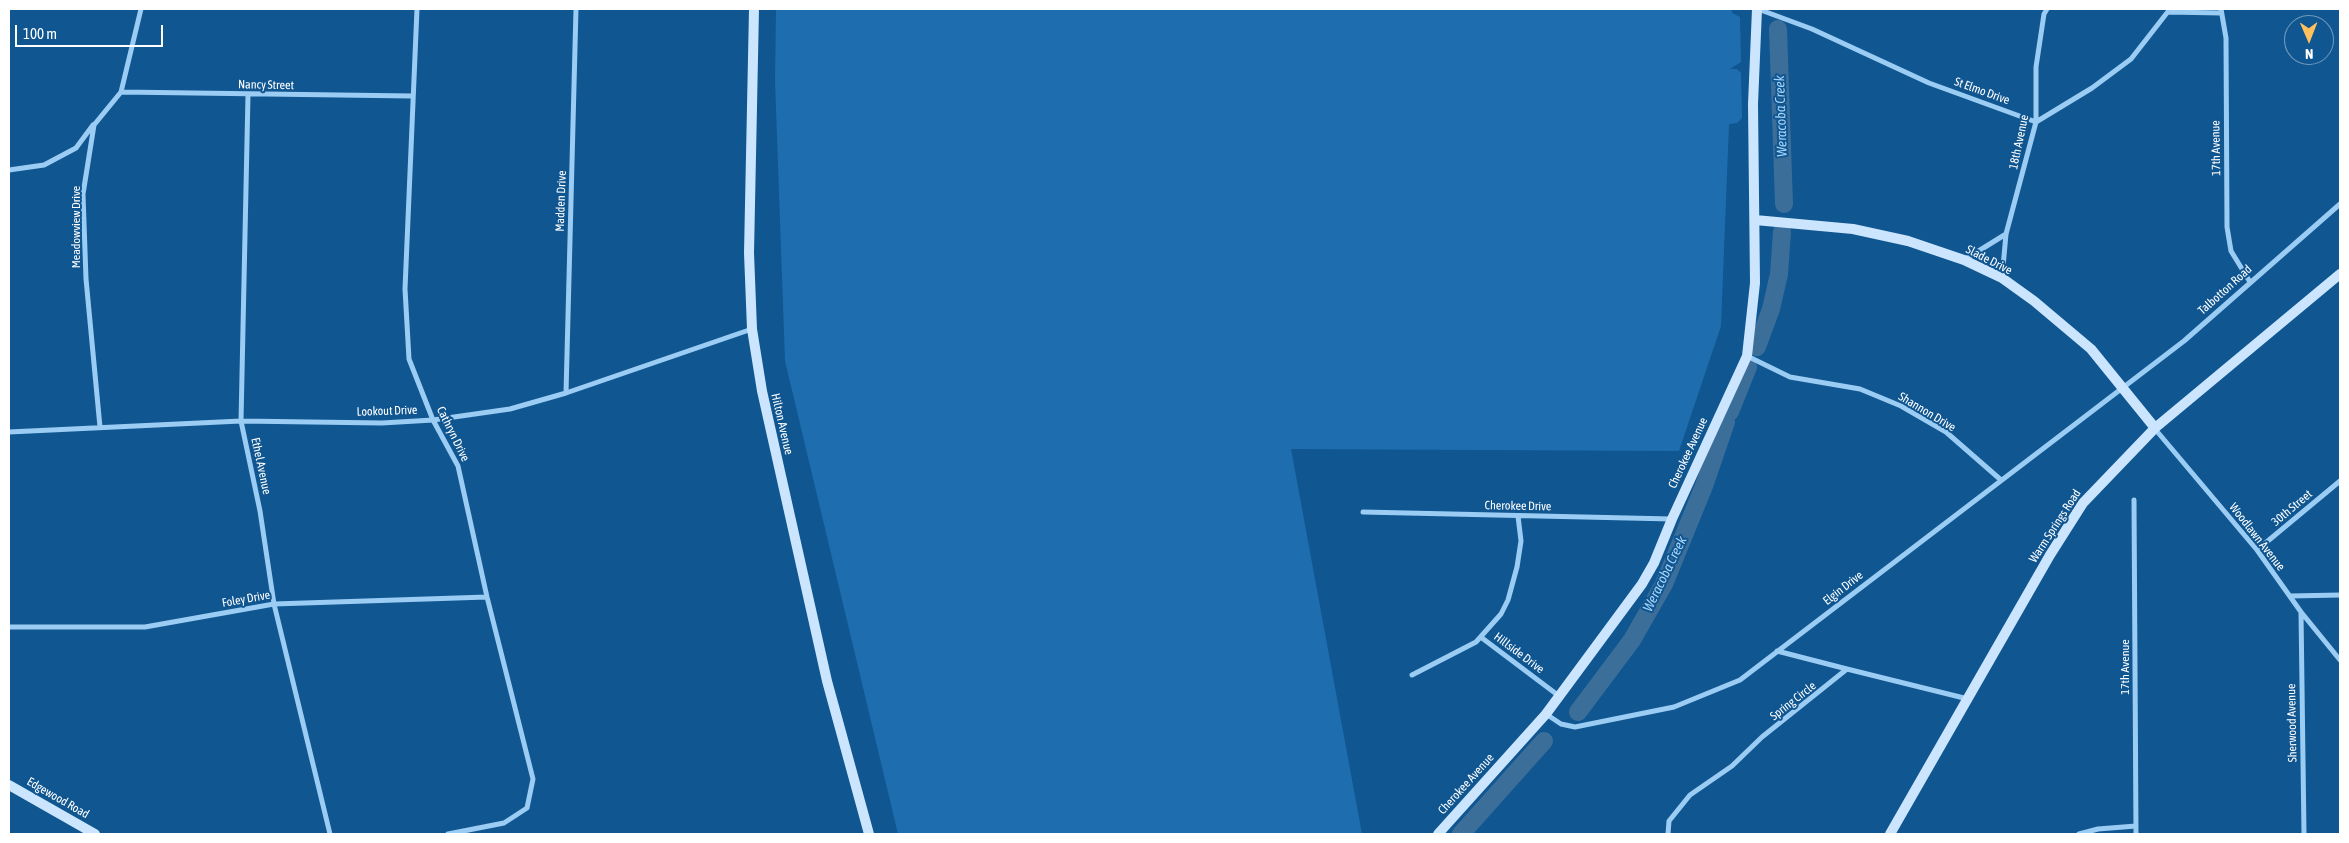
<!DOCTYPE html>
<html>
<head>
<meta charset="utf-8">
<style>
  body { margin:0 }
  #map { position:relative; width:2349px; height:843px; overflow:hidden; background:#105691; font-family:"Asap Condensed",sans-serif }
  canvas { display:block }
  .frame { position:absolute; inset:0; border:10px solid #fff; pointer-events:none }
  .north { position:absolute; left:2284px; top:15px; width:50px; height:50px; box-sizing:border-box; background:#105691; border:1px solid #709abd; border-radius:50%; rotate:179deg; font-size:14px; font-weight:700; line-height:20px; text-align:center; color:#fff }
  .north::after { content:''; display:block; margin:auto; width:18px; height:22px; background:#ffc05d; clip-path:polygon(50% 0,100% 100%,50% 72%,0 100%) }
  .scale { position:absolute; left:15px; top:25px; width:148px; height:22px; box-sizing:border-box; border:2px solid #fff; border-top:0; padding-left:6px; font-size:15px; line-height:18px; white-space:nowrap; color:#fff; -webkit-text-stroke:4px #105691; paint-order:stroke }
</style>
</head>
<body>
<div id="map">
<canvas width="2349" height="843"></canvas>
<div class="frame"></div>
<div class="north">N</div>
<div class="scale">100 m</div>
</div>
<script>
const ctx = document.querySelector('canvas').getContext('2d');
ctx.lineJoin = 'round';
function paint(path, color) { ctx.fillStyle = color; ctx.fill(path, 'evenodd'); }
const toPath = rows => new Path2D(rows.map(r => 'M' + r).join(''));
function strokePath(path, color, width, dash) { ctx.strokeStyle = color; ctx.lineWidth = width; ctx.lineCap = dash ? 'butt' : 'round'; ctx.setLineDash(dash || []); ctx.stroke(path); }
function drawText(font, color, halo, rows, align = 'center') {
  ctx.font = font + ' "Asap Condensed",sans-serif'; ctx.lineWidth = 4; ctx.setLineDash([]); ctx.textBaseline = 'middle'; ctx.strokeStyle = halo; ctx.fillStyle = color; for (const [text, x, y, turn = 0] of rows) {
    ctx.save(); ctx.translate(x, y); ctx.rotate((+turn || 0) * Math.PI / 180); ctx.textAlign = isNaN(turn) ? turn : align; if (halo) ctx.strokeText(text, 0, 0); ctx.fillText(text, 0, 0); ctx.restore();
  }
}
paint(toPath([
  [776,9,1732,9,1732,13,1740,17,1741,62,1730,69,1737,69,1741,73,1742,118,1737,123,1729,124,1721,326,1679,451,1291,449,1362,834,898,834,785,361,775,81]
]), '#1e6eaf');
strokePath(toPath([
  [1778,29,1784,204],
  [1757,347,1771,309,1779,274,1782,232],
  [1730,412,1748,367],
  [1578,712,1632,640,1664,584,1704,486,1726,422],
  [1461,834,1544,741]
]), '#3c6e9a', 18);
strokePath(toPath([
  [417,9,405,289,409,359,433,420,458,466,487,597,533,779,527,808,504,823,448,834],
  [1758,9,1812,29,1929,83,2036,122,2092,88,2131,59,2170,9],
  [2221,9,2226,38,2227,227,2231,251,2250,282],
  [2168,12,2221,13],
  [121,92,412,96],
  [248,95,241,421,260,511,274,604,330,834],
  [9,170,44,165,76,148,93,125],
  [1964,260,2006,234],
  [2002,278,2006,234,2036,122,2036,67,2044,14,2047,9],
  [1747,356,1790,377,1860,389,1901,406,1946,432,2001,480],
  [566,393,576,9],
  [100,427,86,279,83,194,94,125,121,92,141,9],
  [2155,429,2257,550,2301,612,2340,660],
  [9,432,241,421,382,423,433,420,510,409,566,393,752,329],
  [2134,500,2136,834],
  [1363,512,1672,519],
  [2257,550,2340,481],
  [2290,596,2340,595],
  [2301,612,2304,834],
  [9,627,145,627,274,604,487,597],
  [1482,638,1559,696],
  [1777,651,1847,669],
  [1412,675,1476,642,1501,614,1508,600,1517,567,1521,541,1518,516],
  [1546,714,1561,724,1575,727,1674,707,1740,680,2184,341,2340,204],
  [1668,834,1669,821,1690,795,1732,766,1762,737,1847,669,1968,699],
  [2079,834,2098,829,2136,826]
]), '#9bccf3', 5);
strokePath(toPath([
  [754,9,749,253,752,329,762,391,827,681,869,834],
  [1755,220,1853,229,1908,241,1964,260,2002,278,2034,301,2091,349,2155,428],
  [9,785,95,834],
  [1438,834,1546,714,1642,584,1654,563,1672,519,1747,356,1755,283,1753,104,1757,9],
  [1890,834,2050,555,2083,503,2155,428,2340,274]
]), '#cae5fd', 10);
drawText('12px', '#fff', '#105691', [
  ["Nancy Street",266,85,1],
  ["St Elmo Drive",1982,91,20],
  ["18th Avenue",2019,142,-78],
  ["17th Avenue",2216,148,-91],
  ["Madden Drive",561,201,-88],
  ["Meadowview Drive",76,227,-90],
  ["Slade Drive",1989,260,27],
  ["Talbotton Road",2225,290,-42],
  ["Lookout Drive",387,411,-2],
  ["Shannon Drive",1927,412,31],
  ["Hilton Avenue",782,424,77],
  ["Cathryn Drive",453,434,64],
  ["Cherokee Avenue",1688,453,-65],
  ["Ethel Avenue",261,466,78],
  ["Cherokee Drive",1518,506,1],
  ["30th Street",2292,508,-40],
  ["Warm Springs Road",2055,526,-57],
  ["Woodlawn Avenue",2257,537,52],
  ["Elgin Drive",1843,588,-38],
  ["Foley Drive",246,599,-10],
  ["Hillside Drive",1519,653,37],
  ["17th Avenue",2125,667,-90],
  ["Spring Circle",1793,701,-38],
  ["Sherwood Avenue",2292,723,-91],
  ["Cherokee Avenue",1466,784,-48],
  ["Edgewood Road",58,798,30]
]);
drawText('italic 14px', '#a7d5fa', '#105691', [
  ["Weracoba Creek",1781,116,-92],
  ["Weracoba Creek",1665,574,-64]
]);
</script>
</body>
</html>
